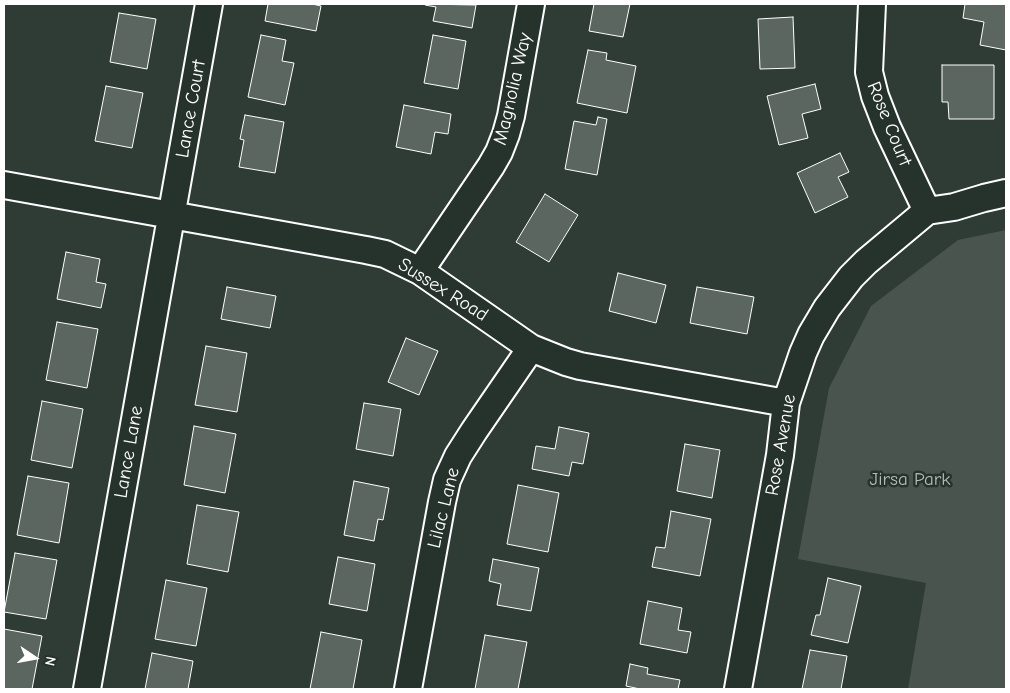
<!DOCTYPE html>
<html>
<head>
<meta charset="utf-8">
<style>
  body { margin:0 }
  #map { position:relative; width:1010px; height:693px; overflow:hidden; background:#2f3b35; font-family:"Comic Neue",sans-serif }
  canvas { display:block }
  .frame { position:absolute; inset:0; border:5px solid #fff; pointer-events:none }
  .north { position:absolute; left:10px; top:633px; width:50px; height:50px; -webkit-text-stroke:4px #26332d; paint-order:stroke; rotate:102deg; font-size:14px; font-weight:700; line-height:20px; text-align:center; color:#fff }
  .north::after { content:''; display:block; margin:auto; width:18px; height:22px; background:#fff; clip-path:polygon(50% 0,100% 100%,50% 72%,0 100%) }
</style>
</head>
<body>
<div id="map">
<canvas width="1010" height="693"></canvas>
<div class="frame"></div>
<div class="north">N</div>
</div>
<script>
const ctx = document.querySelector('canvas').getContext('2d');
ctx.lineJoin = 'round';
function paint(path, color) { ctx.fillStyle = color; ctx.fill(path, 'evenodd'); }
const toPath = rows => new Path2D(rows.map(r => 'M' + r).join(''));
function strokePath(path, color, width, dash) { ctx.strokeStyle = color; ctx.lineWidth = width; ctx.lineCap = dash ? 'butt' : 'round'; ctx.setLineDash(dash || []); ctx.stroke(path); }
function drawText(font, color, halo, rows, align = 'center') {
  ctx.font = font + ' "Comic Neue",sans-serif'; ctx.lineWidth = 5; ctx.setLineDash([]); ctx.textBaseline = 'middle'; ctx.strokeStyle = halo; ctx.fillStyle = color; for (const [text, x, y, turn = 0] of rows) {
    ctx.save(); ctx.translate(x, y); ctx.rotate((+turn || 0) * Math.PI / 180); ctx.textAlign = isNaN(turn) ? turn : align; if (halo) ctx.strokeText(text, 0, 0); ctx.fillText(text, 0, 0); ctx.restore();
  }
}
paint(toPath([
  [1006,230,1006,689,908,689,926,583,798,559,829,388,871,306,958,240]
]), '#4a544f');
const building = toPath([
  [268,4,312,4,321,6,316,31,265,21,268,4],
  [425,4,476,5,472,28,433,21,436,7,425,5,425,4],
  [594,4,630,4,623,37,589,31,594,4],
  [965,4,1006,4,1006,50,980,45,984,22,963,18,965,4],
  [119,13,156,19,147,69,110,62,119,13],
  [793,17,795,68,760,69,758,19,793,17],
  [261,35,286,40,282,61,294,63,285,105,248,97,261,35],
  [433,35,466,41,458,89,424,83,433,35],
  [588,50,607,53,606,60,636,66,627,113,577,103,588,50],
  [942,65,994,65,994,119,949,119,948,102,942,102,942,65],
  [815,84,821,109,802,114,808,138,779,145,767,96,815,84],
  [106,86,143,93,132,148,95,141,106,86],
  [404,105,451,114,448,134,435,132,431,154,396,147,404,105],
  [245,115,284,122,275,173,239,167,244,140,240,139,245,115],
  [598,117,607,119,597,175,565,169,574,121,596,125,598,117],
  [840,153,849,172,838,177,848,197,815,213,797,173,840,153],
  [545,194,578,215,549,262,516,242,545,194],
  [66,252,100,259,96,282,106,284,101,308,57,299,66,252],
  [618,273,666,285,656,323,609,311,618,273],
  [227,287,276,296,270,328,221,319,227,287],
  [697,287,754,297,747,334,690,323,697,287],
  [57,322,98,329,87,388,46,380,57,322],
  [406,338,438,351,419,395,388,382,406,338],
  [206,346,247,353,237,412,195,405,206,346],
  [42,401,83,409,72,468,31,460,42,401],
  [364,403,401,409,393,456,356,449,364,403],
  [194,426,236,434,225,493,184,485,194,426],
  [559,427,589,433,583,464,572,462,569,476,532,469,536,446,555,449,559,427],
  [685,444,720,450,712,498,677,491,685,444],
  [28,476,69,483,59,543,17,535,28,476],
  [354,481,389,488,383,520,378,519,374,541,344,535,354,481],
  [518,485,559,493,548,552,507,544,518,485],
  [197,505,239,512,228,572,187,564,197,505],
  [671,511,711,519,700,576,652,567,656,547,665,548,671,511],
  [15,553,57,560,46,619,4,612,15,553],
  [338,557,375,564,367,611,329,604,338,557],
  [493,559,539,568,531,611,497,605,501,584,489,581,493,559],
  [828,578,861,586,848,643,811,635,816,615,820,615,828,578],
  [166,580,207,588,196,646,155,639,166,580],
  [648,601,682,608,678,630,691,632,687,653,640,644,648,601],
  [4,629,42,636,32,689,4,689,4,629],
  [321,632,362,640,353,689,310,689,321,632],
  [485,635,527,642,518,689,475,689,485,635],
  [810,650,847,656,841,689,802,689,810,650],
  [152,653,193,661,188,689,145,689,152,653],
  [630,664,648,668,647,674,680,680,678,689,640,689,626,686,630,664]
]);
paint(building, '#5b6661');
strokePath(building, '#fff', 1);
const street = toPath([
  [872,4,869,72,875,96,887,127,927,211],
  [4,185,366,250,385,254,420,271,531,348,566,362,580,366,786,403],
  [420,271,491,166,499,152,506,134,511,116,531,4],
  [87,689,209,4],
  [408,689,442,502,447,480,458,456,474,431,531,348],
  [738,689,780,455,786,403,803,353,811,335,827,308,851,277,866,262,927,211,954,207,984,198,1006,193]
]);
strokePath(street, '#fff', 30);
strokePath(street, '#26332d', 26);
drawText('19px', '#fff', '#26332d', [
  ["Magnolia Way",513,89,-77],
  ["Lance Court",191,109,-80],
  ["Rose Court",889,124,68],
  ["Sussex Road",443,290,32],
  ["Rose Avenue",781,445,-80],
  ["Lance Lane",129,452,-80],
  ["Lilac Lane",444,508,-76]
]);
drawText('19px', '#b7bbb9', '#26332d', [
  ["Jirsa Park",910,480]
]);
</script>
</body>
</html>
